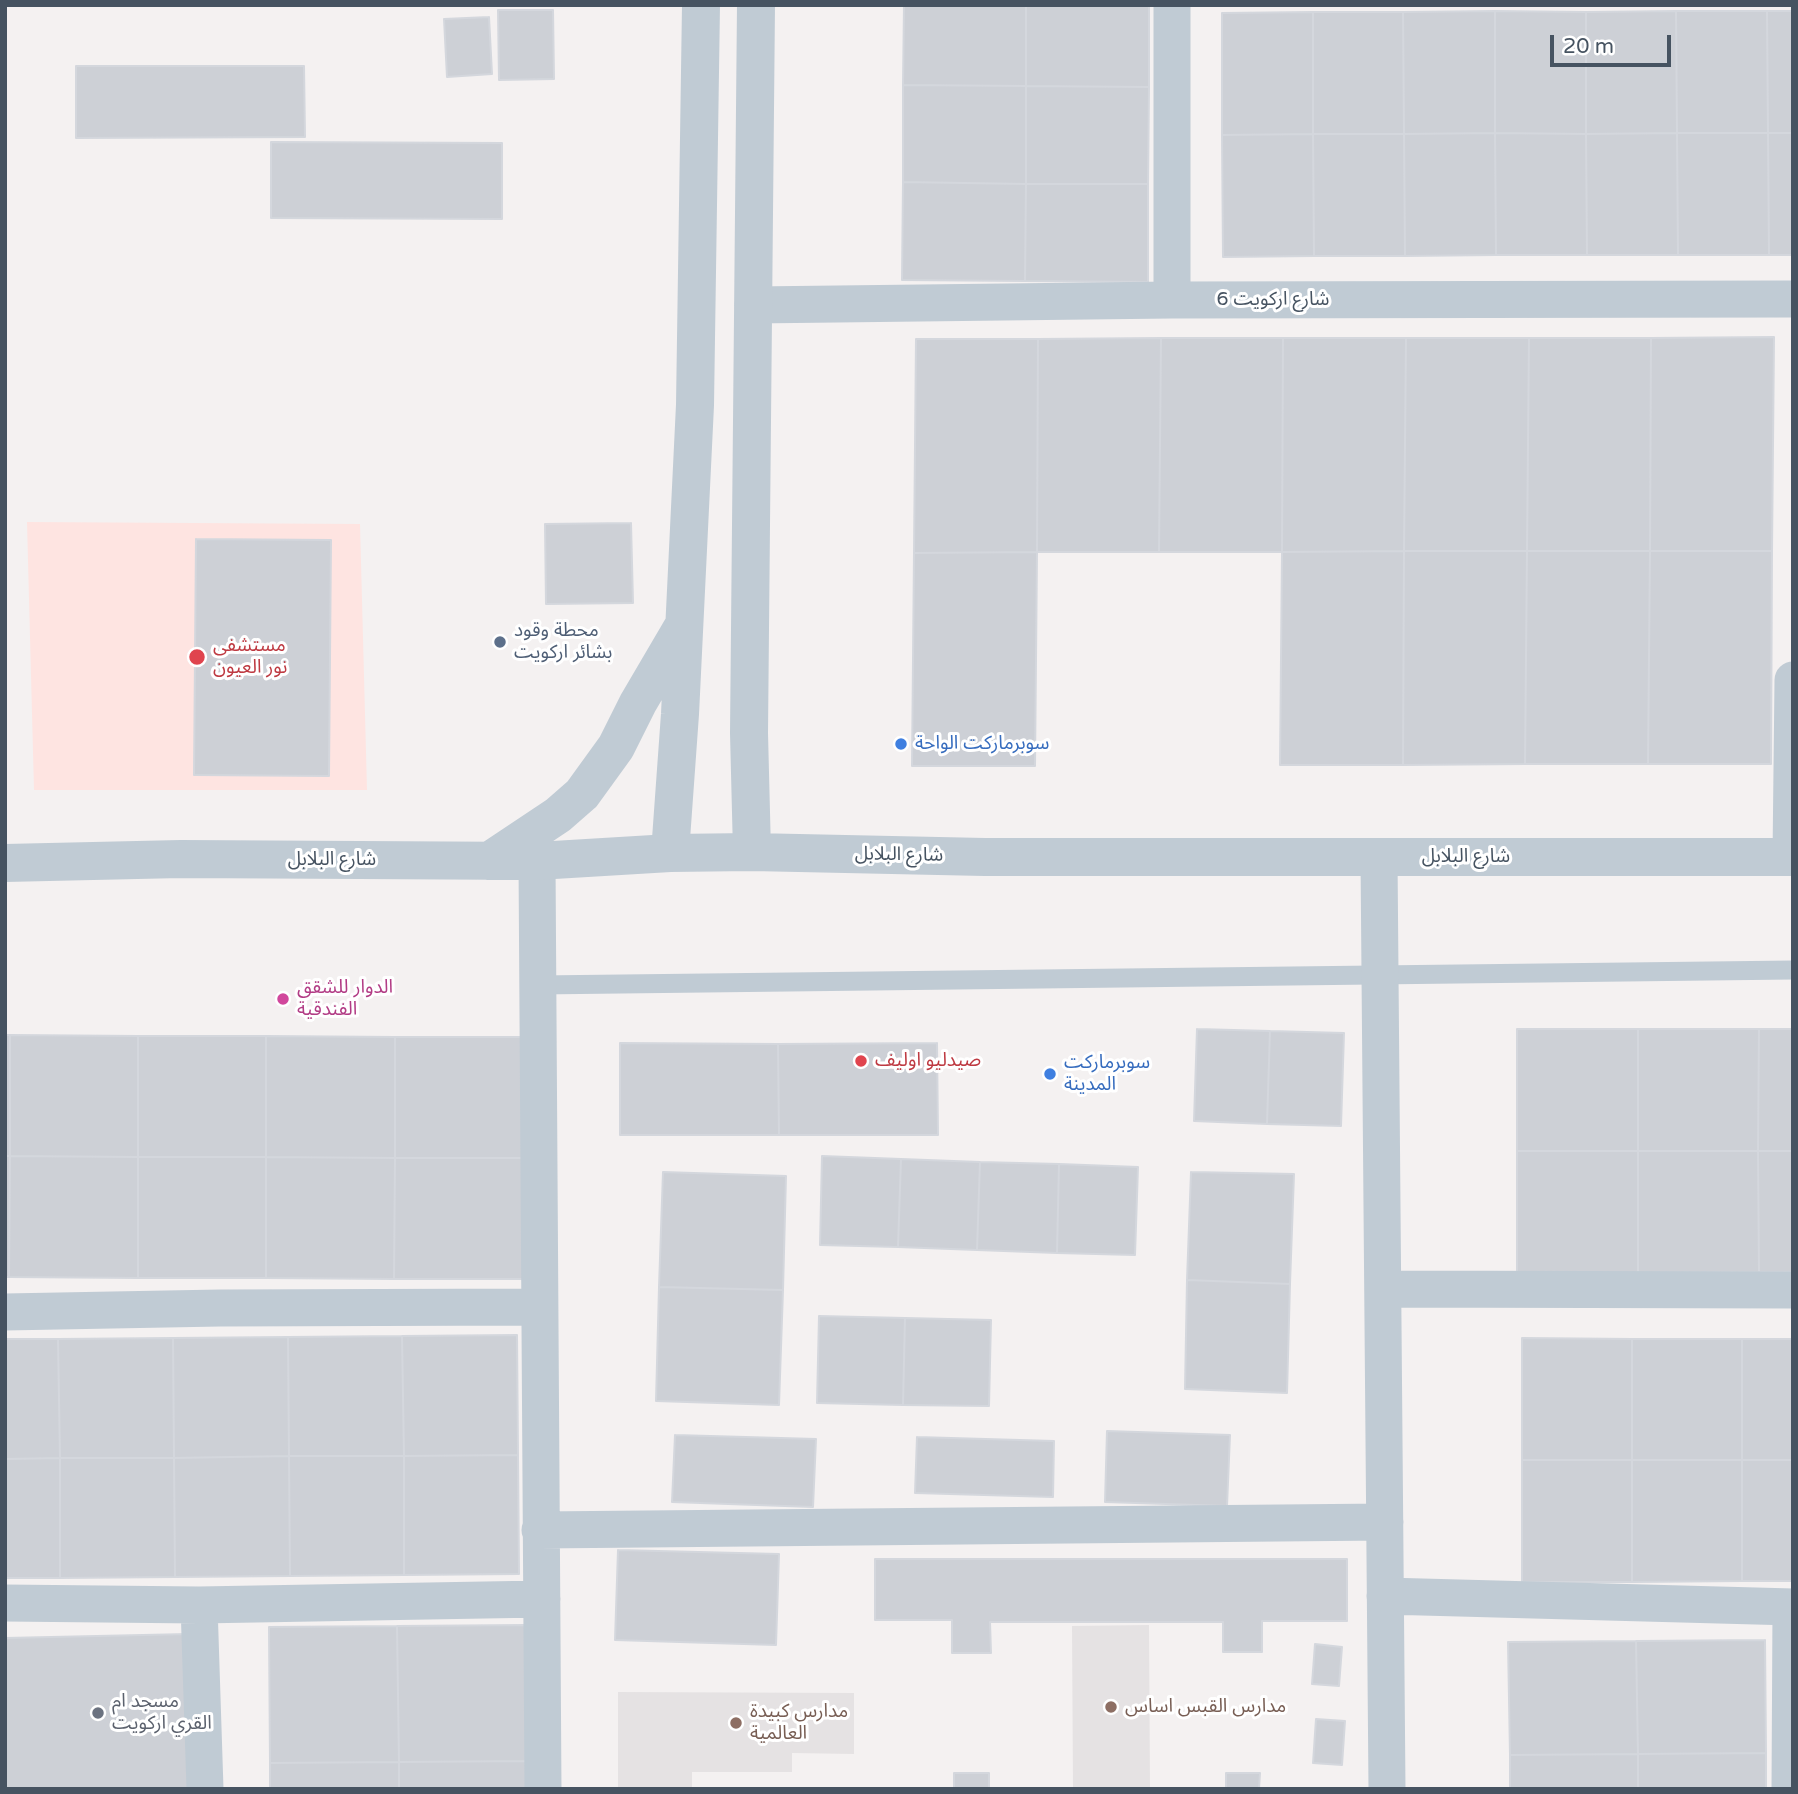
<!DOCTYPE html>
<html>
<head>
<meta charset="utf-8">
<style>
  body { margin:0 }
  #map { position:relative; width:1798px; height:1794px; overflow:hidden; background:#f4f1f1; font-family:"Varela Round",sans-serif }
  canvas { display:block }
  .frame { position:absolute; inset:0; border:7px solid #465361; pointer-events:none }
  .scale { position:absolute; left:1550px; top:35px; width:121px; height:32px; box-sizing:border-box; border:4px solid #465361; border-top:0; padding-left:9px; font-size:21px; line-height:24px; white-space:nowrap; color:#465361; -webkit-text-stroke:5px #fff; paint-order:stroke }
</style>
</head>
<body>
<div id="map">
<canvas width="1798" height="1794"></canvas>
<div class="frame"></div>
<div class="scale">20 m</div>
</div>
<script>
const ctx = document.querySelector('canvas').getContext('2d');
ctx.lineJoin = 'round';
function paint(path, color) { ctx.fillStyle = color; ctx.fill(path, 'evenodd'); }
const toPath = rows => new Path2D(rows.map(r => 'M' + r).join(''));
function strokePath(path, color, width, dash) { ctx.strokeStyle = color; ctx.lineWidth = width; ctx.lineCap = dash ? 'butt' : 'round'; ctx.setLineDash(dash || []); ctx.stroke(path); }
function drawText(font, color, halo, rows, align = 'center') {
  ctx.font = font + ' "Varela Round","Noto Sans Arabic",sans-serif'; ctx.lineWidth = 6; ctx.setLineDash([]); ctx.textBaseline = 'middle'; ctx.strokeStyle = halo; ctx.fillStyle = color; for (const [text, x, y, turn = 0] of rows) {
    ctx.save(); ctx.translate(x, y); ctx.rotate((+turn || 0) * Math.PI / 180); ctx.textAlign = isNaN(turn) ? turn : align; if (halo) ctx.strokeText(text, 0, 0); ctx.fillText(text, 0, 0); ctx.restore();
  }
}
paint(toPath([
  [1149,1625,1150,1789,1073,1789,1072,1626],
  [618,1692,854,1693,854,1754,792,1753,792,1772,692,1772,692,1789,618,1789]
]), '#e5e2e3');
paint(toPath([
  [27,522,360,524,367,790,34,790]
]), '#fee4e1');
const building = toPath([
  [904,5,1026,5,1026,86,903,85,904,5],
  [1026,5,1149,5,1149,87,1026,86,1026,5],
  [498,10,553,10,554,79,499,80,498,10],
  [1495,11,1586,12,1586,134,1495,133,1495,11],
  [1495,11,1495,133,1404,134,1403,12,1495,11],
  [1676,11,1767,11,1768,133,1677,133,1676,11],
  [1676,11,1677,133,1586,134,1586,12,1676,11],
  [1767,11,1793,11,1793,133,1768,133,1767,11],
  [1313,12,1403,12,1404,134,1313,134,1313,12],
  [1313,12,1313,134,1222,135,1222,13,1313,12],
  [489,17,492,74,447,77,444,19,489,17],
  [76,66,304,66,305,137,76,138,76,66],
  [903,85,1026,86,1026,184,903,182,903,85],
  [1026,86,1149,87,1148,184,1026,184,1026,86],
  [1495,133,1586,134,1587,255,1496,255,1495,133],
  [1495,133,1496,255,1405,256,1404,134,1495,133],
  [1677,133,1768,133,1769,255,1678,255,1677,133],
  [1677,133,1678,255,1587,255,1586,134,1677,133],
  [1768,133,1793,133,1793,255,1769,255,1768,133],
  [1313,134,1404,134,1405,256,1314,256,1313,134],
  [1313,134,1314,256,1223,257,1222,135,1313,134],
  [271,142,502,143,502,219,271,218,271,142],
  [903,182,1026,184,1025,281,902,280,903,182],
  [1026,184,1148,184,1148,282,1025,281,1026,184],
  [1774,337,1772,551,1650,551,1651,338,1774,337],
  [1161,338,1283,338,1282,552,1159,552,1161,338],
  [1161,338,1159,552,1037,552,1038,339,1161,338],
  [1283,338,1406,338,1404,551,1282,552,1283,338],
  [1406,338,1529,338,1527,551,1404,551,1406,338],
  [1529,338,1651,338,1650,551,1527,551,1529,338],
  [916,339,1038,339,1037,552,914,553,916,339],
  [631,523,633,603,546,604,545,524,631,523],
  [196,539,331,540,329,776,194,775,196,539],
  [1404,551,1527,551,1525,764,1403,765,1404,551],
  [1404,551,1403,765,1280,765,1282,552,1404,551],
  [1527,551,1650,551,1648,764,1525,764,1527,551],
  [1650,551,1772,551,1771,764,1648,764,1650,551],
  [1037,552,1035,766,912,766,914,553,1037,552],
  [1197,1029,1270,1031,1267,1124,1194,1121,1197,1029],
  [1517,1029,1638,1029,1638,1151,1517,1151,1517,1029],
  [1638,1029,1759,1029,1758,1151,1638,1151,1638,1029],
  [1759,1029,1793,1029,1793,1151,1758,1151,1759,1029],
  [1270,1031,1344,1033,1341,1126,1267,1124,1270,1031],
  [5,1035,10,1035,10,1156,5,1156,5,1035],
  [10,1035,138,1036,138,1157,10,1156,10,1035],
  [138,1036,266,1036,266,1157,138,1157,138,1036],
  [266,1036,395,1037,395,1158,266,1157,266,1036],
  [395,1037,523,1037,523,1158,395,1158,395,1037],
  [620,1043,778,1044,779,1135,620,1135,620,1043],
  [937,1043,938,1135,779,1135,778,1044,937,1043],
  [1517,1151,1638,1151,1638,1273,1517,1272,1517,1151],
  [1638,1151,1758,1151,1759,1272,1638,1273,1638,1151],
  [1758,1151,1793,1151,1793,1272,1759,1272,1758,1151],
  [5,1156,10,1156,9,1277,5,1277,5,1156],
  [10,1156,138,1157,138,1278,9,1277,10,1156],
  [822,1156,901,1159,898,1247,820,1245,822,1156],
  [138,1157,266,1157,266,1278,138,1278,138,1157],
  [266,1157,395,1158,394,1279,266,1278,266,1157],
  [395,1158,523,1158,523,1279,394,1279,395,1158],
  [901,1159,980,1162,977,1250,898,1247,901,1159],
  [980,1162,1059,1164,1057,1253,977,1250,980,1162],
  [1059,1164,1138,1167,1135,1255,1057,1253,1059,1164],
  [663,1172,786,1176,783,1290,659,1287,663,1172],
  [1191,1172,1294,1174,1290,1284,1187,1280,1191,1172],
  [1187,1280,1290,1284,1287,1393,1185,1389,1187,1280],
  [659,1287,783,1290,779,1405,656,1401,659,1287],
  [819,1316,905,1318,903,1405,817,1403,819,1316],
  [905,1318,991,1320,989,1406,903,1405,905,1318],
  [517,1335,518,1455,404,1456,402,1336,517,1335],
  [402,1336,404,1456,289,1456,288,1337,402,1336],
  [288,1337,289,1456,174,1458,173,1338,288,1337],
  [173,1338,174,1458,60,1458,58,1339,173,1338],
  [1522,1338,1632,1339,1632,1460,1522,1460,1522,1338],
  [5,1339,58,1339,60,1458,5,1459,5,1339],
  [1632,1339,1742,1339,1742,1460,1632,1460,1632,1339],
  [1742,1339,1793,1339,1793,1460,1742,1460,1742,1339],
  [1107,1431,1230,1435,1227,1506,1105,1502,1107,1431],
  [675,1435,816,1439,813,1507,672,1502,675,1435],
  [917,1437,1054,1441,1053,1497,915,1493,917,1437],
  [518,1455,519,1574,404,1575,404,1456,518,1455],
  [289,1456,404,1456,404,1575,290,1576,289,1456],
  [289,1456,290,1576,175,1577,174,1458,289,1456],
  [60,1458,174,1458,175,1577,60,1578,60,1458],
  [60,1458,60,1578,5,1578,5,1459,60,1458],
  [1522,1460,1632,1460,1632,1582,1522,1582,1522,1460],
  [1632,1460,1742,1460,1742,1581,1632,1582,1632,1460],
  [1742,1460,1793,1460,1793,1581,1742,1581,1742,1460],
  [618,1550,779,1554,776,1645,615,1640,618,1550],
  [875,1559,1347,1559,1347,1621,1262,1621,1262,1652,1223,1652,1223,1622,990,1622,991,1653,952,1653,952,1620,875,1620,875,1559],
  [526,1625,527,1761,399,1762,397,1626,526,1625],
  [397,1626,399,1762,270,1763,269,1627,397,1626],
  [189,1634,192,1789,5,1789,5,1638,189,1634],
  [1765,1640,1766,1753,1638,1754,1636,1641,1765,1640],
  [1636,1641,1638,1754,1510,1755,1508,1642,1636,1641],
  [1315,1644,1342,1647,1339,1686,1312,1684,1315,1644],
  [1316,1719,1345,1721,1342,1765,1313,1763,1316,1719],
  [1766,1753,1766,1789,1638,1789,1638,1754,1766,1753],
  [1638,1754,1638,1789,1510,1789,1510,1755,1638,1754],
  [527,1761,527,1789,399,1789,399,1762,527,1761],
  [399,1762,399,1789,270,1789,270,1763,399,1762],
  [954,1773,989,1773,989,1789,954,1789,954,1773],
  [1226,1773,1260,1773,1259,1789,1226,1789,1226,1773]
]);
paint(building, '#cdd0d6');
strokePath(building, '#d4d7dd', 2);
strokePath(toPath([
  [538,985,1793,970]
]), '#c0cbd4', 19);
strokePath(toPath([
  [1172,300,1172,5],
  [753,305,1172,300,1793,299],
  [1379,857,1387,1789],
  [1791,857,1793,680],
  [537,861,543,1789],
  [1383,1289,1793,1290],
  [5,1312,220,1308,539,1307],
  [540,1530,1385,1522],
  [1385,1596,1793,1607],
  [5,1603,199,1605,542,1599],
  [199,1605,205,1789],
  [1790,1789,1791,1607]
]), '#c0cbd4', 37);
strokePath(toPath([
  [752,852,749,733,756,5],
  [670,853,680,714,695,405,701,5],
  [489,861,558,815,582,794,616,747,638,703,682,628],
  [5,863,181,859,537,861,670,853,752,852,985,857,1793,857]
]), '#c0cbd4', 38);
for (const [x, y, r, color] of [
  [500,642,7,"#5c6f8a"],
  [197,657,9,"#e0444e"],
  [901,744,7,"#3f7fe0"],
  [283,999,7,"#d1479c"],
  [861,1061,7,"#e0444e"],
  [1050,1074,7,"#3f7fe0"],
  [1111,1707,7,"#8d6e63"],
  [98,1713,7,"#6b7280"],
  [736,1723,7,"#8d6e63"]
]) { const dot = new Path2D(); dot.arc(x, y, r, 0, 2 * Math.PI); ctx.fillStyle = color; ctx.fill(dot); strokePath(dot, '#fff', 2.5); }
drawText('19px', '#465361', '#fff', [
  ["شارع اركويت 6",1273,300],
  ["شارع البلابل",899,855,1],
  ["شارع البلابل",1466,857],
  ["شارع البلابل",332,860]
]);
drawText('19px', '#4e5e75', '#fff', [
  ["محطة وقود",514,631],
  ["بشائر اركويت",514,653]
], 'left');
drawText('19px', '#be3a42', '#fff', [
  ["مستشفى",213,646],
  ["نور العيون",213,668],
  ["صيدليو اوليف",875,1061]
], 'left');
drawText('19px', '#366cbe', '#fff', [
  ["سوبرماركت الواحة",915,744],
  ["سوبرماركت",1064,1063],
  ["المدينة",1064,1085]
], 'left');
drawText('19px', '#b23c85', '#fff', [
  ["الدوار للشقق",297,988],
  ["الفندقية",297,1010]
], 'left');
drawText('19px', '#5b616d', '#fff', [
  ["مسجد ام",112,1702],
  ["القري اركويت",112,1724]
], 'left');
drawText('19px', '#785e54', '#fff', [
  ["مدارس القبس اساس",1125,1707],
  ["مدارس كبيدة",750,1712],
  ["العالمية",750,1734]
], 'left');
</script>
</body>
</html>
